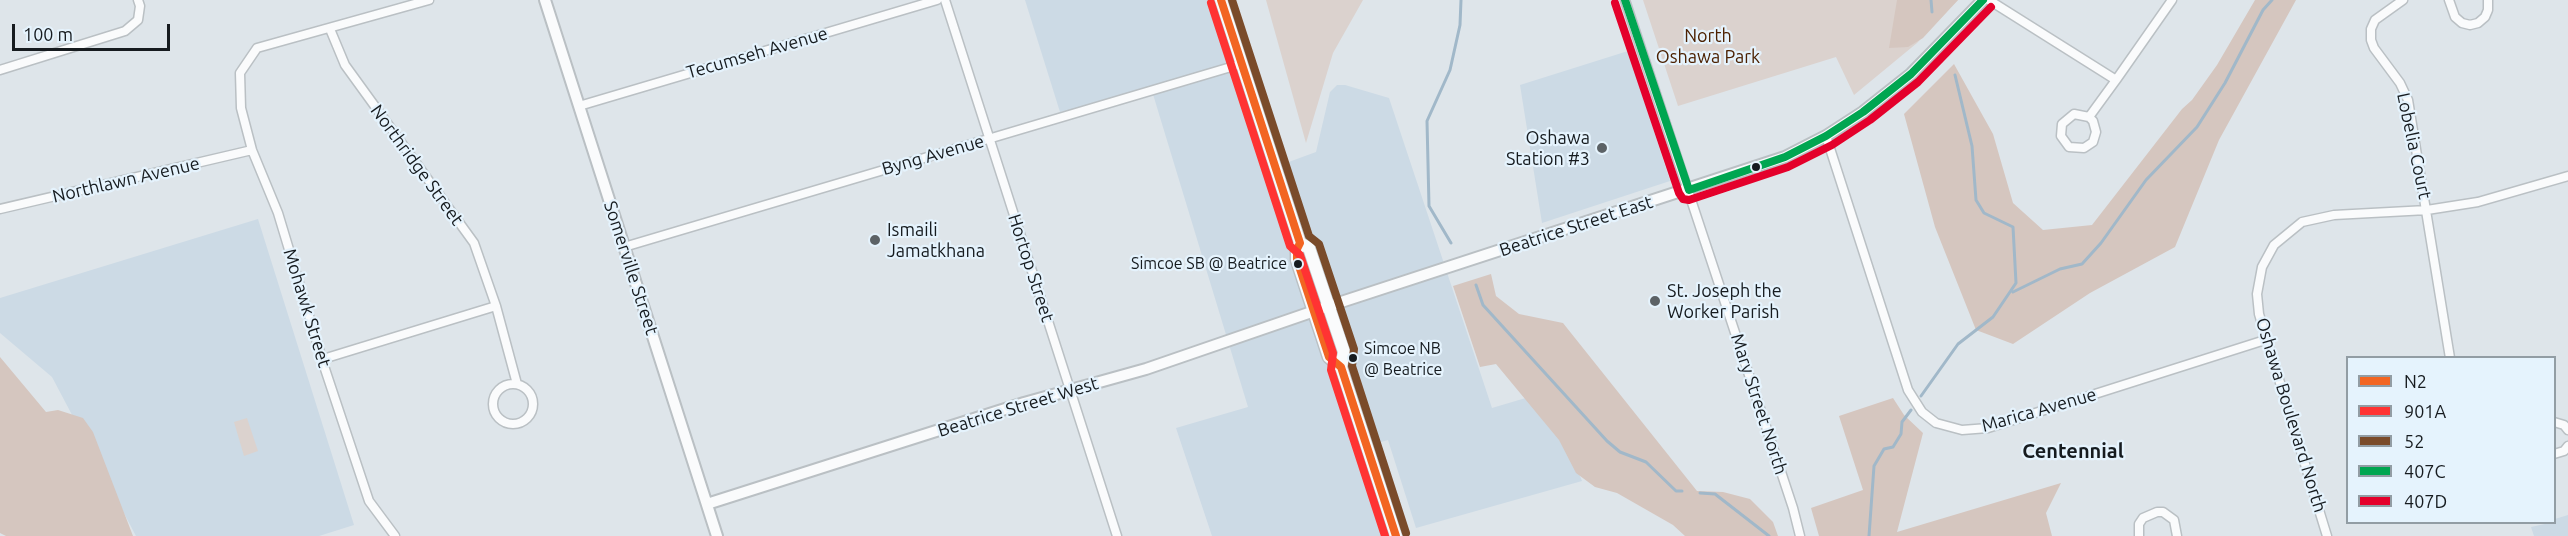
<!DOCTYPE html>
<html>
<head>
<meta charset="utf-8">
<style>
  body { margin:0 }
  #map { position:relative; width:2568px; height:536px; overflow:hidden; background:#dee5ea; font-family:Ubuntu,sans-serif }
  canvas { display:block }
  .legend { position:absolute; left:2346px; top:356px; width:210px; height:168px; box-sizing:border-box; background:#e5f3fd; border:2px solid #929da4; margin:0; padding:8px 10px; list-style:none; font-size:18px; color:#161b1f }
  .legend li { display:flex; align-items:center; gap:12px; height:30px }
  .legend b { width:30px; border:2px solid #929da4 }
  .scale { position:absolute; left:12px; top:24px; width:158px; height:27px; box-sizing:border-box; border:3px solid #161b1f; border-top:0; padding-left:8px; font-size:18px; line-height:21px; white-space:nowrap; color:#161b1f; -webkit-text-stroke:4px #e5f3fd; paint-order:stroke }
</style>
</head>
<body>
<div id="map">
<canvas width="2568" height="536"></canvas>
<ul class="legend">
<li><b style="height:8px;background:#f26522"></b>N2</li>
<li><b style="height:8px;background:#f33"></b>901A</li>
<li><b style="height:8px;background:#7a4b2a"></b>52</li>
<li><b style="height:8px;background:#00a651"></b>407C</li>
<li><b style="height:8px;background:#e4002b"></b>407D</li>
</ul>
<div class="scale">100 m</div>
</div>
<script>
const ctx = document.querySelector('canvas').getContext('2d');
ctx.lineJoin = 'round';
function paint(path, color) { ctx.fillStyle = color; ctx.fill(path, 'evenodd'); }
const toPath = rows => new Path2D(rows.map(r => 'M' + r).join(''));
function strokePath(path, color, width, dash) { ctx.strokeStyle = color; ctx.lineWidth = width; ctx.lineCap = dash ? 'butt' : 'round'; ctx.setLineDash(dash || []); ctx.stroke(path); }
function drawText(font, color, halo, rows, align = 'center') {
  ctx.font = font + ' Ubuntu,sans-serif'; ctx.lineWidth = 4.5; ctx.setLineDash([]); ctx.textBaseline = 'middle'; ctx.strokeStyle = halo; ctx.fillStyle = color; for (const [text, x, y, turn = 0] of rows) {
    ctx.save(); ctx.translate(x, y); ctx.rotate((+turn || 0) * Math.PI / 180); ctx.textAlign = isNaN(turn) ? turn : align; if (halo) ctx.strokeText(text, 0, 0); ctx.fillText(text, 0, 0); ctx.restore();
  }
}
paint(toPath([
  [1025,0,1221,0,1275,167,1316,152,1330,92,1337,85,1345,85,1389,98,1492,408,1546,392,1582,481,1416,528,1388,440,1367,446,1396,536,1212,536,1176,428,1248,407,1152,91,1060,112],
  [1628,51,1670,181,1542,223,1520,85],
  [258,219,354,525,319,536,136,536,52,377,0,333,0,298],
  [2568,515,2568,536,2534,536,2531,527,2554,522,2555,519]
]), '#ccdae5');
paint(toPath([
  [1266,0,1363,0,1333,53,1306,143],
  [1643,0,1958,0,1917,43,1854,95,1836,57,1678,106],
  [247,418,258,451,244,456,234,422]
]), '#dbd2ce');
paint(toPath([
  [1897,0,1958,0,1923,38,1908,47,1889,48],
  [2255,0,2296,0,2219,140,2175,247,2090,293,2013,344,1976,330,1935,227,1904,114,1954,64,1993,134,2013,203,2043,230,2092,225,2182,109,2192,100,2217,65],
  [1491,274,1496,296,1519,314,1563,323,1697,491,1723,492,1750,499,1773,522,1778,536,1685,536,1673,525,1617,493,1595,487,1576,473,1559,440,1496,364,1480,367,1453,286],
  [0,357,46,412,58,410,83,418,93,432,133,536,6,536,0,533],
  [1893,398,1904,415,1923,433,1897,532,2061,483,2046,513,2052,536,1819,536,1811,508,1863,490,1839,416]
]), '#d5c6bf');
strokePath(toPath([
  [1931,0,1932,12],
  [1451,243,1429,206,1427,121,1450,70,1460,25,1461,0],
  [1476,285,1483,305,1607,441,1620,452,1646,462,1676,491,1682,491],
  [2013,292,2060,269,2082,264,2101,243,2146,180,2197,127,2225,83,2263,10,2272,0],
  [1921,396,1958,344,1993,317,2016,283,2013,227,1984,213,1976,200,1972,146,1955,75],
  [1700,493,1715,494,1769,536],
  [1869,536,1874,466,1884,449,1893,447,1901,434,1902,422,1911,410]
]), '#a1b8c9', 3);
const minor = toPath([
  [945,0,1117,536],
  [1625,0,1793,508,1800,536],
  [1989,0,2116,80,2172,0],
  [2403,0,2375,20,2371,29,2371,40,2374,48,2400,83,2408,100,2450,358],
  [2449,0,2455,17,2462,23,2470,25,2478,23,2485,17,2488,10,2488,0],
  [330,29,345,65,474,243,496,306,517,384],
  [0,70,125,31,138,20,140,6,138,0],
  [579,106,937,0],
  [2089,117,2093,121,2096,132,2093,142,2084,148,2069,147,2061,136,2062,124,2074,114,2089,117,2116,80],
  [1826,136,1908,390,1922,412,1936,423,1962,430,1988,428,2265,340],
  [0,209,252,150],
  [624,247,1241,64],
  [323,359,496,306],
  '493 404a20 20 0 1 1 40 0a20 20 0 1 1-40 0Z',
  [2554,422,2564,425,2568,430],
  [2554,454,2564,451,2568,446],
  [395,536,369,501,325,369,278,213,252,150,241,108,240,73,257,48,429,0],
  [2139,536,2139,524,2143,518,2157,512,2163,512,2174,520,2177,536],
  [2327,536,2259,314,2257,294,2262,267,2274,245,2302,222,2334,215,2427,210,2478,202,2568,176]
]);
const tertiary = toPath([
  [545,0,717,536],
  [707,504,1024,403,1146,369,1329,306,1785,157,1826,136,1863,112,1911,74,1983,0]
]);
const secondary = toPath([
  [1221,0,1300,243,1309,248,1344,352,1341,367,1396,536],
  [1300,243,1297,249,1297,260,1329,357,1341,367]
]);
strokePath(minor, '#bac0c4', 11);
strokePath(tertiary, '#bac0c4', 14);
strokePath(secondary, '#bac0c4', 15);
strokePath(minor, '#fafbfc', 8);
strokePath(tertiary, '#fafbfc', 10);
strokePath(secondary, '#fafbfc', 12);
strokePath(toPath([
  [1221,0,1300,243,1297,249,1297,260,1329,357,1341,367,1396,536]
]), '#f26522', 8);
strokePath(toPath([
  [1211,3,1290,246,1300,255,1333,353,1331,370,1385,536]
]), '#f33', 8);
strokePath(toPath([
  [1232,0,1309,236,1319,244,1354,349,1352,366,1406,533]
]), '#7a4b2a', 8);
strokePath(toPath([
  [1625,0,1689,190,1785,157,1826,136,1863,112,1911,74,1983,0]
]), '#00a651', 8);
strokePath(toPath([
  [1615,3,1679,193,1683,199,1689,200,1788,167,1832,145,1870,120,1918,82,1991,7]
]), '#e4002b', 8);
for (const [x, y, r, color] of [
  [1602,148,6,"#5c6266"],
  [1756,167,5,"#161b1f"],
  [875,240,6,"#5c6266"],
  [1298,264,5,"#161b1f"],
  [1655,301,6,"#5c6266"],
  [1353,358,5,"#161b1f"]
]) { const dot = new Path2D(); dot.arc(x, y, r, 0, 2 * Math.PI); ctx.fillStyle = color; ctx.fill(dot); strokePath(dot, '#e5f3fd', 2); }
drawText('16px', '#161b1f', '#e5f3fd', [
  ["Simcoe SB @ Beatrice",1287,264],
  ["Simcoe NB",1364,349,"left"],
  ["@ Beatrice",1364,370,"left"]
], 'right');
drawText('18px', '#4c2102', '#e5f3fd', [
  ["North",1708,36],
  ["Oshawa Park",1708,57]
]);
drawText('18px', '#161b1f', '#e5f3fd', [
  ["Tecumseh Avenue",757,53,-16],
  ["Lobelia Court",2414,146,78],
  ["Byng Avenue",933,155,-16],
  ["Northridge Street",417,165,54],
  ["Northlawn Avenue",126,180,-13],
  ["Beatrice Street East",1576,226,-18],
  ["Somerville Street",631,268,72],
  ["Hortop Street",1031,268,72],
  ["Mohawk Street",307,308,73],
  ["Mary Street North",1759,404,72],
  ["Beatrice Street West",1018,407,-17],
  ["Marica Avenue",2039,410,-16],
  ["Oshawa Boulevard North",2291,415,73]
]);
drawText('18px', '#161b1f', '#e5f3fd', [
  ["Oshawa",1590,138,"right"],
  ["Station #3",1590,159,"right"],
  ["Ismaili",887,230],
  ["Jamatkhana",887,251],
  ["St. Joseph the",1667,291],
  ["Worker Parish",1667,312]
], 'left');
drawText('bold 20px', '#161b1f', '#e5f3fd', [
  ["Centennial",2073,451]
]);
</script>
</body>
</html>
